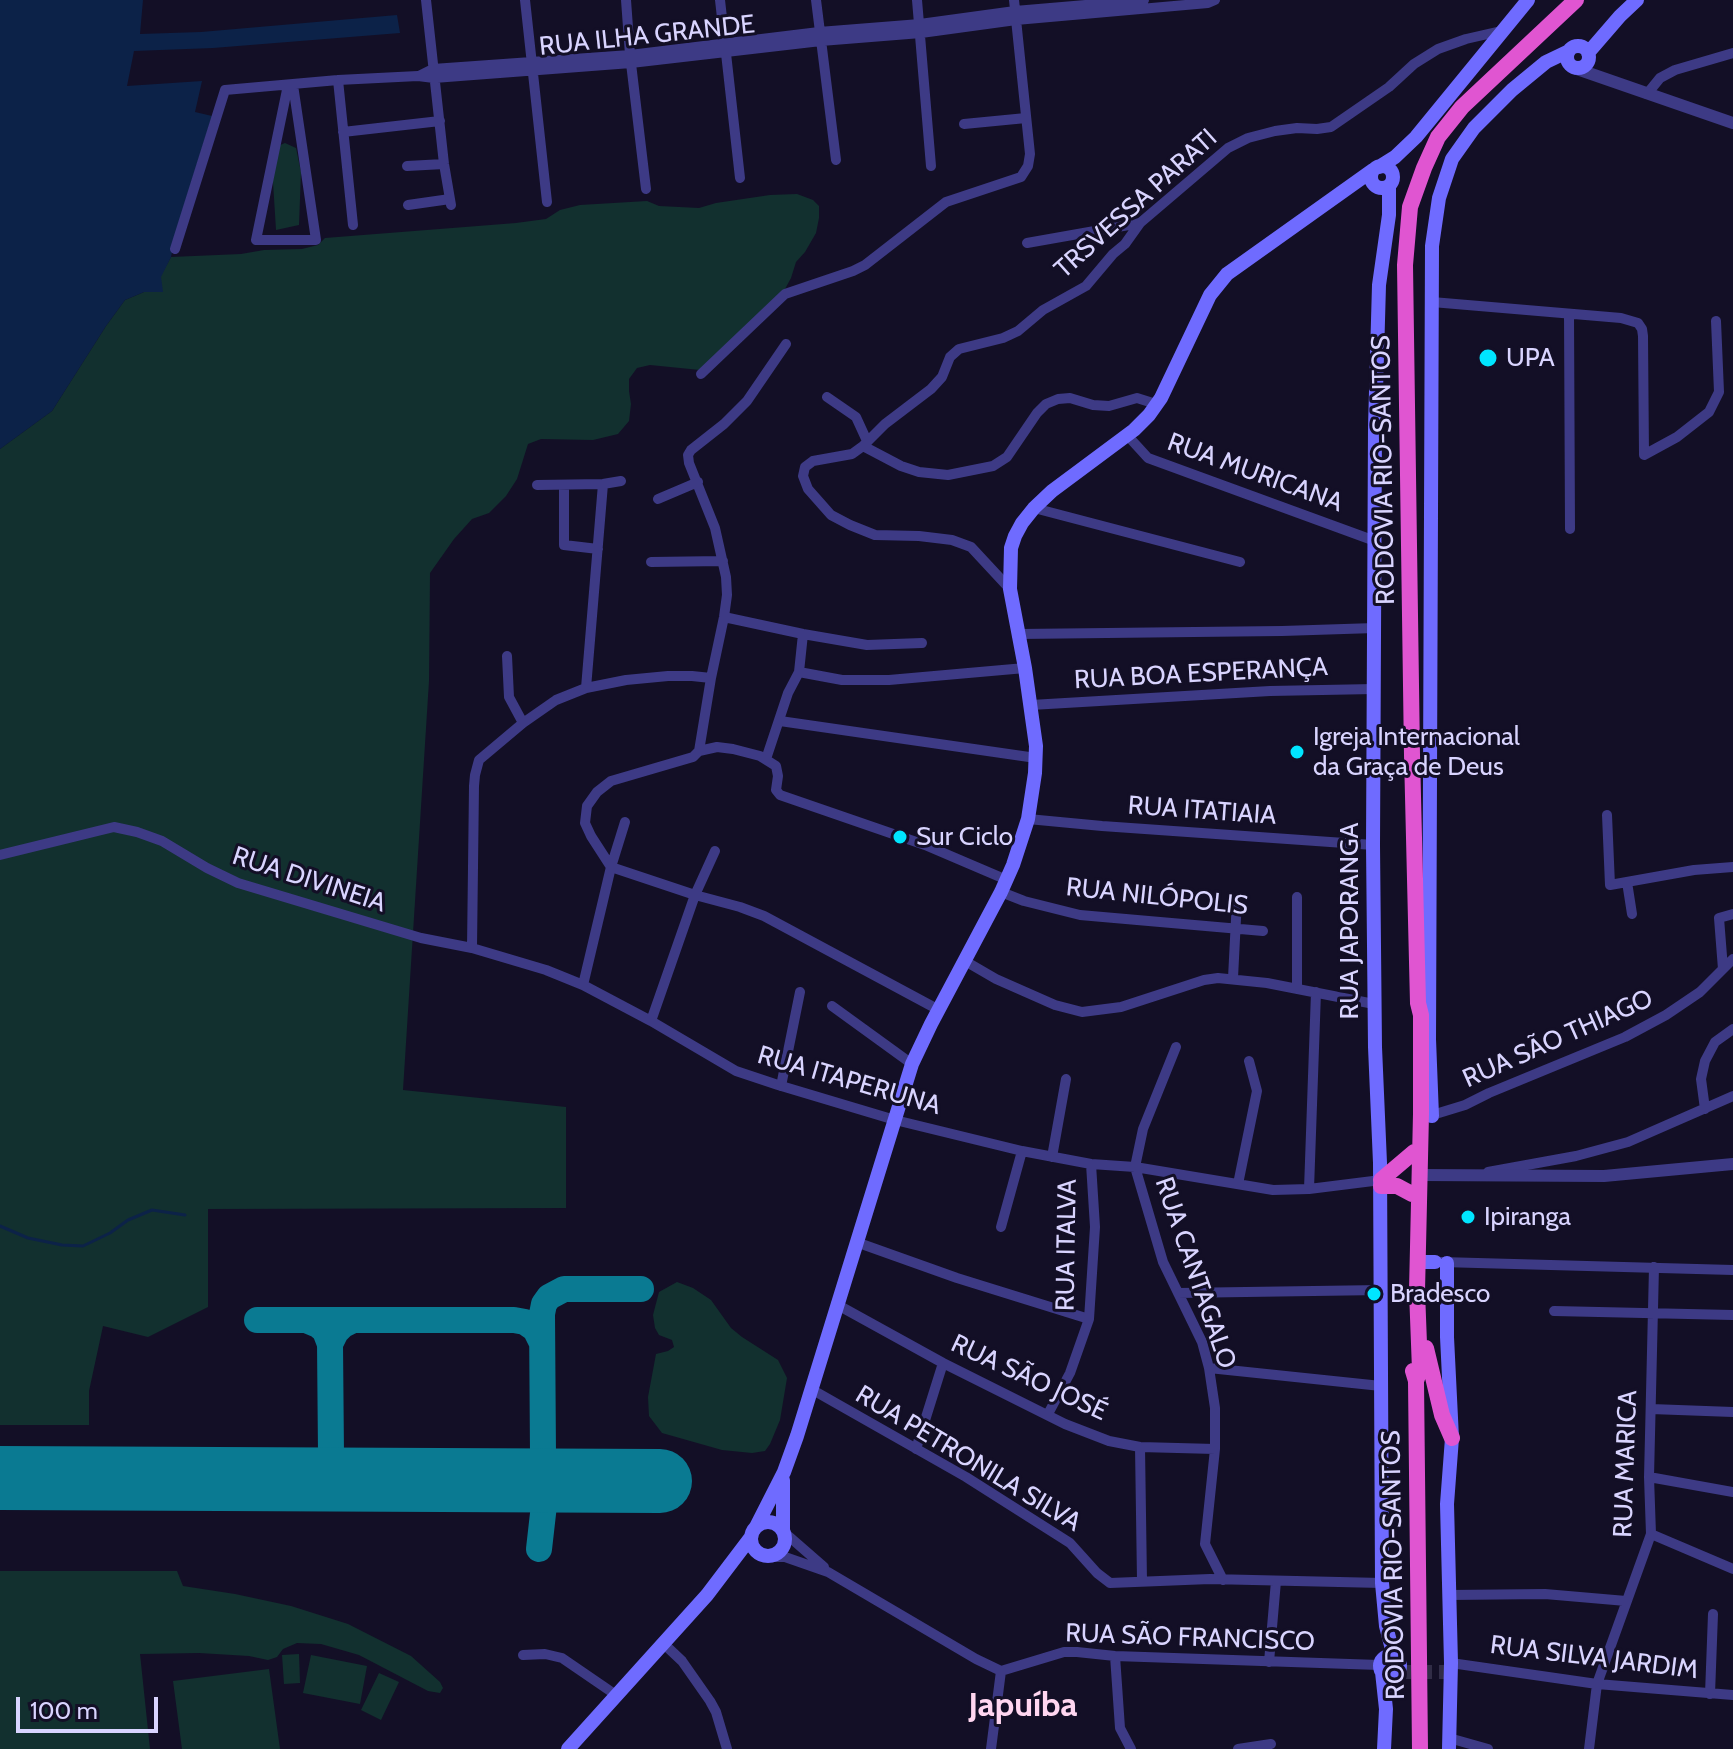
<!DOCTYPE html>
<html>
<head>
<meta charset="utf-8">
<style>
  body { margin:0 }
  #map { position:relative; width:1733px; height:1749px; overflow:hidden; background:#130f26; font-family:Cabin,sans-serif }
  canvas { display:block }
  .scale { position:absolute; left:16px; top:1697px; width:142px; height:36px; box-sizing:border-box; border:4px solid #d9d4ff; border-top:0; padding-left:10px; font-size:24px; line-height:28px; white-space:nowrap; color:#d9d4ff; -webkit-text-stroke:6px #130f26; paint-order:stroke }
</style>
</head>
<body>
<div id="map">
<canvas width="1733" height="1749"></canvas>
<div class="scale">100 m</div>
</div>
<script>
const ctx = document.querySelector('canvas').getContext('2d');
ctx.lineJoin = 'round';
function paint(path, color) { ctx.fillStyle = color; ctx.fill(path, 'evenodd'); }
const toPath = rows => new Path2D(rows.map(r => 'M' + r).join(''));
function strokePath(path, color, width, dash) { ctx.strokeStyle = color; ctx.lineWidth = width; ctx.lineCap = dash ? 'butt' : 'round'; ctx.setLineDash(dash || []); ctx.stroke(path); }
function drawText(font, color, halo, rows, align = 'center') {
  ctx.font = font + ' Cabin,sans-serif'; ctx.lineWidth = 6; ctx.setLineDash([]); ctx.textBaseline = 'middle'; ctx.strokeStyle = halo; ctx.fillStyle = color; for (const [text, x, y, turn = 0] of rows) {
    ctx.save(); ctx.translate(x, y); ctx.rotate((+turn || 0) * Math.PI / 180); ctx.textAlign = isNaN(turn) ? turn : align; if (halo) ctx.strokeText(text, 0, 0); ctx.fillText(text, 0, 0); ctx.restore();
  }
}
paint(toPath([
  [285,143,296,148,301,172,299,225,276,230,272,166,278,146],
  [797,194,813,200,819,206,819,218,816,233,805,252,796,262,791,278,785,289,700,370,650,365,637,368,629,379,629,391,631,404,629,421,618,434,593,440,541,439,528,444,517,479,506,496,489,513,472,519,454,539,430,573,429,681,403,1090,566,1107,566,1208,208,1209,208,1307,148,1337,103,1326,89,1391,89,1425,0,1425,0,449,52,411,106,326,125,300,144,292,160,277,171,257,241,254,264,250,302,249,318,245,325,238,516,223,546,219,560,210,580,205,647,201,659,206,699,208,716,203,770,195],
  [677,1282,693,1288,711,1300,731,1328,742,1337,778,1360,787,1378,780,1420,770,1444,765,1451,752,1453,722,1450,662,1433,649,1416,648,1397,656,1354,668,1351,674,1347,672,1340,659,1335,655,1328,653,1315,659,1292],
  [0,1571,177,1571,183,1586,235,1594,291,1606,348,1624,411,1656,440,1682,443,1688,440,1693,428,1691,359,1655,321,1644,297,1643,283,1649,277,1657,268,1660,249,1656,199,1653,140,1654,150,1749,0,1749],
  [299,1654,300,1683,284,1684,282,1655],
  [311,1655,367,1666,360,1704,303,1693],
  [269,1669,280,1749,182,1749,173,1681],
  [379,1673,399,1682,381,1720,361,1710]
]), '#12302f');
paint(toPath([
  [0,0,143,0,140,34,201,32,397,15,400,33,213,48,134,51,127,86,202,81,195,112,212,116,178,225,171,257,161,277,163,292,144,292,125,300,106,326,52,411,0,449]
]), '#0c2248');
strokePath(toPath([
  [0,1226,28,1238,62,1245,83,1246,110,1233,128,1220,152,1210,185,1215]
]), '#0c2248', 3);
strokePath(toPath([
  [257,1320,306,1320],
  [353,1320,514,1320,525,1322,535,1329,542,1343],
  [330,1344,325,1331,318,1325,306,1320,353,1320,343,1325,336,1332,330,1344,331,1454],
  [543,1455,542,1314,544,1304,549,1297,564,1289,641,1289],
  [303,1480,321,1472,325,1468,331,1454,337,1469,342,1474,359,1479],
  [518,1480,534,1473,539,1468,543,1455,548,1470],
  [539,1549,545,1496,554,1485,569,1480]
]), '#0a7a92', 26);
strokePath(toPath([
  [0,1478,660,1481]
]), '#0a7a92', 64);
strokePath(toPath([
  [1397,1672,1451,1672]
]), '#312d47', 14, [14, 7]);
strokePath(toPath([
  [426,0,444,164,451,205],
  [525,0,547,202],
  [626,0,630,55,646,189],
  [720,0,740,178],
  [816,0,836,160],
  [917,0,931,166],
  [419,76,433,69,630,55,819,32,920,24,1015,11,1144,0],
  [338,80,353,225],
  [288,85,256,240,316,240,293,85],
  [1647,94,1660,78,1675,70,1733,53],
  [964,124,1026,118],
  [343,132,440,121],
  [407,166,444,164],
  [408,205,450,199],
  [1027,243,1140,223],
  [175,249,225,90,338,80,418,76,434,78,631,63,821,41,921,33,1016,20,1208,3,1215,0],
  [1432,302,1621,318,1638,323,1642,329,1643,336,1644,455,1677,437,1709,412,1719,392,1716,321],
  [1569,314,1570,529],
  [701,374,785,294,853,271,865,265,946,202,1021,177,1028,166,1030,154,1014,0],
  [827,397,856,417,867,441],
  [1127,435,1148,458,1375,541],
  [863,446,901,466,919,472,948,475,993,466,1007,457,1037,413,1046,404,1058,399,1070,398,1093,405,1109,406,1137,398,1156,404],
  [537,485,603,484,621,481],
  [564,485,564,545,598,549],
  [658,499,698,482],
  [1034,508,1240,562],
  [651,562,723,561],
  [1010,589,971,547,952,540,919,536,875,535,850,525,831,515,808,489,803,476,805,467,813,461,852,454,863,446,885,424,931,389,942,377,950,357,959,349,1003,338,1018,331,1043,310,1086,286,1113,254,1125,244,1140,223,1228,148,1248,138,1275,131,1297,128,1317,129,1331,127,1389,87,1414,64,1438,49,1466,39,1501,31],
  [724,617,803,634,867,645,922,643],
  [1019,634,1282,631,1375,628],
  [507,656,509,697,523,723],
  [799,672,842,680,889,680,1025,668],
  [586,688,603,484],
  [1031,705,1270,691,1374,689],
  [780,721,1036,758],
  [699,751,711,678,724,617,727,595,726,577,715,528,689,463,688,455,691,450,724,424,747,401,786,344],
  [766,759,788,693,799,672,803,634],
  [1607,815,1610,885,1694,870,1733,867],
  [1028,819,1102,826,1373,845],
  [0,855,114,827,137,832,162,841,207,868,238,883,421,938,472,948,546,970,583,985,651,1021,736,1071,778,1085,895,1120,1022,1151,1091,1164,1135,1167,1273,1190,1309,1189,1381,1180],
  [1627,882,1632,914],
  [1001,892,1024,901,1080,915,1263,931],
  [472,948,474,786,475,775,479,760,523,723,556,700,586,688,626,680,668,676,692,676,711,678],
  [965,961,996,979,1055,1005,1082,1012,1121,1007,1204,980,1218,978,1267,983,1374,1004],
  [1723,969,1719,918,1733,914],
  [1233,978,1237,899],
  [583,985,611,867,625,822],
  [1297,989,1297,897],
  [832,1006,912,1064],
  [939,1010,764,916,740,907,695,895,611,867,591,836,585,823,587,806,597,792,611,781,693,757,699,751,717,747,733,749,760,756,776,766,778,776,776,790,780,795,925,845,1007,880],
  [651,1021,695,895,715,851],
  [1176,1047,1143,1129,1135,1167,1163,1262,1202,1342,1209,1368,1215,1408,1215,1449,1205,1544,1223,1580],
  [781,1086,800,992],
  [1705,1109,1701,1079,1705,1061,1715,1042,1733,1029],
  [1429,1116,1465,1105,1489,1093,1625,1037,1666,1015,1700,992,1733,959],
  [1052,1157,1066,1079],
  [1488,1172,1576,1156,1628,1142,1733,1096],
  [1238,1184,1257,1091,1249,1061],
  [1309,1189,1316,992],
  [1001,1227,1022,1151],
  [856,1242,957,1278,1089,1319],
  [1441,1262,1733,1270],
  [1178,1293,1381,1290],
  [836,1304,943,1363,1065,1424,1109,1441,1140,1447,1215,1449],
  [1554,1311,1733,1315],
  [1209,1368,1381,1386],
  [811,1389,966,1477,1070,1543,1097,1573,1110,1583,1210,1579,1382,1583],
  [1651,1409,1733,1412],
  [1048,1414,1070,1373,1089,1319,1095,1227,1091,1164],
  [1140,1447,1142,1581],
  [916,1449,943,1363],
  [1649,1477,1733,1492],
  [785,1533,824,1567],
  [1651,1534,1733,1569],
  [771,1557,785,1557,828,1572,976,1659,1001,1671],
  [1449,1595,1545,1594,1626,1601],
  [664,1644,682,1661,710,1701,716,1712,727,1749],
  [523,1655,545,1654,562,1658,616,1695],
  [1115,1656,1120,1728,1131,1749],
  [1269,1662,1276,1581],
  [1451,1663,1597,1684,1733,1695],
  [1001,1671,1064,1652,1077,1652,1115,1656,1379,1665],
  [1710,1694,1713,1614],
  [1449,1738,1488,1749],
  [991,1749,1001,1671],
  [1238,1749,1271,1744],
  [1589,1749,1597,1684,1651,1534,1649,1477,1654,1267]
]), '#3d3a85', 10);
strokePath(toPath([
  [1577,69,1733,123],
  [1420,1175,1604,1176,1733,1164]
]), '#3d3a85', 12);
strokePath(toPath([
  '1567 57a11 11 0 1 1 22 0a11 11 0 1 1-22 0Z',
  [1588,53,1620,16,1637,0],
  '1371 177a11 11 0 1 1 22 0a11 11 0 1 1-22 0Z',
  [1379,167,1395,157,1416,137,1528,0],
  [1389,187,1389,215,1379,285,1375,427,1373,845,1375,1047,1380,1163,1382,1583,1386,1626,1394,1657],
  [1432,1116,1429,1039,1432,246,1439,198,1452,159,1474,128,1512,90,1546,62,1569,51],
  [1417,1262,1435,1262],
  [1447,1263,1447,1337,1452,1438,1447,1504,1451,1663,1449,1749],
  [783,1480,783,1529],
  '751 1539a17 17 0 1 1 34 0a17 17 0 1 1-34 0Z',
  [756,1527,784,1472,797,1436,912,1064,931,1024,1001,892,1013,865,1028,819,1035,773,1036,746,1025,668,1010,589,1011,548,1015,536,1022,523,1034,508,1052,491,1134,430,1149,415,1161,398,1210,295,1227,274,1373,170],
  '1380 1666a10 10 0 1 1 20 0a10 10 0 1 1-20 0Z',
  [1382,1672,1386,1709,1384,1749],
  [568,1749,707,1595,751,1537]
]), '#6f6bff', 14);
strokePath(toPath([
  [1381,1180,1414,1152],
  [1381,1186,1397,1186,1412,1194],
  [1426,1348,1442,1415,1452,1438],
  [1413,1371,1416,1381,1420,1749],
  [1416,1381,1420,1370,1417,1291,1421,1114,1421,1015,1418,1003,1412,755,1405,265,1410,207,1424,168,1438,137,1462,107,1576,0]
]), '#e055d1', 16);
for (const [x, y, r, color] of [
  [1488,358,10,"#00e5ff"],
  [1297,752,8,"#00e5ff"],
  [900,837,8,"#00e5ff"],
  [1468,1217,8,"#00e5ff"],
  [1374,1294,8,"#00e5ff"]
]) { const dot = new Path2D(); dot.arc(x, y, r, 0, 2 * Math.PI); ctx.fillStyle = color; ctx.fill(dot); strokePath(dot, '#130f26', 3); }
drawText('26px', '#d9d4ff', '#130f26', [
  ["RUA ILHA GRANDE",647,36,-6],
  ["TRSVESSA PARATI",1136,204,-42],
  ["RODOVIA RIO-SANTOS",1384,470,-91],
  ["RUA MURICANA",1255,473,20],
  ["RUA BOA ESPERANÇA",1201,674,-3],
  ["RUA ITATIAIA",1202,811,4],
  ["RUA DIVINEIA",309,880,18],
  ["RUA NILÓPOLIS",1157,897,6],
  ["RUA JAPORANGA",1350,921,-90],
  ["RUA SÃO THIAGO",1558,1039,-24],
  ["RUA ITAPERUNA",849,1081,16],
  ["RUA ITALVA",1067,1245,-89],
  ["RUA CANTAGALO",1195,1273,71],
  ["RUA SÃO JOSÉ",1029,1378,25],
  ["RUA PETRONILA SILVA",968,1459,31],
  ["RUA MARICA",1626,1464,-88],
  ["RODOVIA RIO-SANTOS",1394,1565,-91],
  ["RUA SÃO FRANCISCO",1190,1638,2],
  ["RUA SILVA JARDIM",1594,1658,7]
]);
drawText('26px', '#d9d4ff', '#130f26', [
  ["UPA",1506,358],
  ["Igreja Internacional",1313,737],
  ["da Graça de Deus",1313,767],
  ["Sur Ciclo",916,837],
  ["Ipiranga",1484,1217],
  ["Bradesco",1390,1294]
], 'left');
drawText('bold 34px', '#ffd6f0', '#130f26', [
  ["Japuíba",1023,1706]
]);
</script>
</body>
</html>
